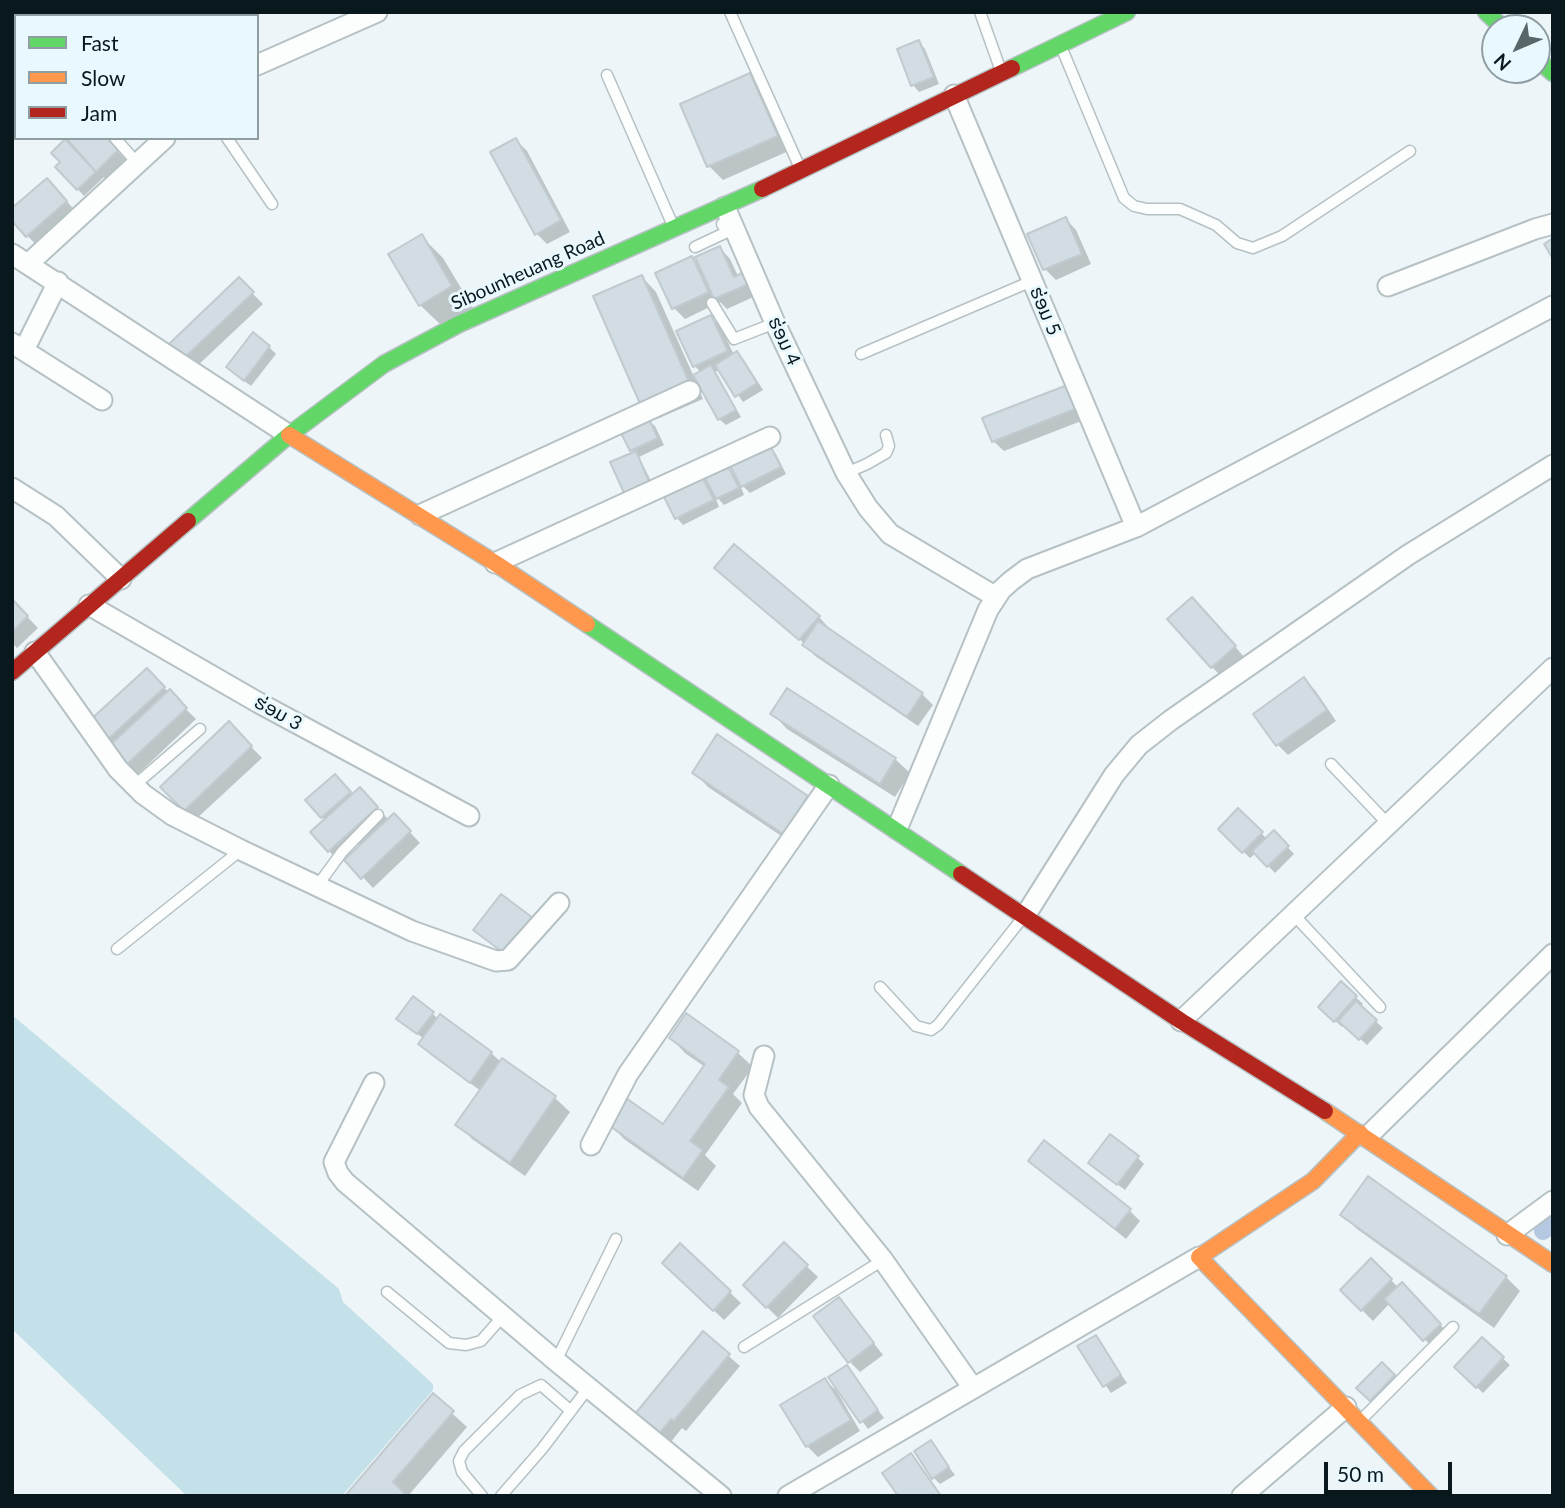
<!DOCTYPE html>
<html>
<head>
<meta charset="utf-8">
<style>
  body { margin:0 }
  #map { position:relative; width:1565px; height:1508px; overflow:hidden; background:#edf5f8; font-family:Lato,sans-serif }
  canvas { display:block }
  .frame { position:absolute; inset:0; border:14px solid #08181c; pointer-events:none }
  .legend { position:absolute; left:14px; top:14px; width:245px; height:126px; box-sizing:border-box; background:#e8f8fd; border:2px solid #8e9ea3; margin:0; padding:9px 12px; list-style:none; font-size:21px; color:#08181c }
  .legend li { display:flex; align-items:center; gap:14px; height:35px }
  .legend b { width:35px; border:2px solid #8e9ea3 }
  .north { position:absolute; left:1481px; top:14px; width:70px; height:70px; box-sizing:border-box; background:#e8f8fd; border:2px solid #8e9ea3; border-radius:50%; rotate:226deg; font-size:19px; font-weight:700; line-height:28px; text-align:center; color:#08181c }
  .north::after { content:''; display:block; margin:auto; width:24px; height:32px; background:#586569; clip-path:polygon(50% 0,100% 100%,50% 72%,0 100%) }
  .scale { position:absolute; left:1324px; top:1462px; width:128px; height:32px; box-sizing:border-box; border:4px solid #08181c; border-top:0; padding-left:9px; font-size:21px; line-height:24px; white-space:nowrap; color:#08181c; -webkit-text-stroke:5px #e8f8fd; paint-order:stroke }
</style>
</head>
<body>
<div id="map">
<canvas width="1565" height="1508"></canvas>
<div class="frame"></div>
<ul class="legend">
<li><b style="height:9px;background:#63d668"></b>Fast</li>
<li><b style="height:9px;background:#ff974d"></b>Slow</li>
<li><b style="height:9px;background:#b3261e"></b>Jam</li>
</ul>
<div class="north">N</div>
<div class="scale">50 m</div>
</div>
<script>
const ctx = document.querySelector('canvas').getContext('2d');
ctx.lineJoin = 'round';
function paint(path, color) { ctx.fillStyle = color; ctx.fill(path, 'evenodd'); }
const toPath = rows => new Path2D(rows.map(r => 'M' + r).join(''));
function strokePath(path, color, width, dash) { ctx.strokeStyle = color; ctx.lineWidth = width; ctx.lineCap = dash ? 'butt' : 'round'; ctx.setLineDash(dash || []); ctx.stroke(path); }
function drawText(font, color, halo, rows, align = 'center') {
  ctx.font = font + ' Lato,"Noto Sans Lao",sans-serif'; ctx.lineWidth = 6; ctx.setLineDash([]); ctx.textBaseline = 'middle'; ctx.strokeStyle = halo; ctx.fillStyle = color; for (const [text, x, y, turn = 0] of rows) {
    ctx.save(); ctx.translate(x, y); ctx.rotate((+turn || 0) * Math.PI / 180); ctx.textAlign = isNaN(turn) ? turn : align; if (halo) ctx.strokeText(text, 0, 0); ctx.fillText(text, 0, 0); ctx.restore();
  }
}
paint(toPath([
  [12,1015,339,1289,343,1302,433,1384,433,1390,342,1496,187,1496,12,1329]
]), '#c4e0e8');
paint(toPath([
  [919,42,925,49,939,84,919,92,913,85],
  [750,75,764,90,791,150,723,180,709,166],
  [69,138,105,138,128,162,107,181,104,177,84,196,57,167,63,162,54,153],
  [516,140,527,151,570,232,547,244,536,233],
  [57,190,77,213,38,247,12,219],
  [1066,219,1076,230,1091,264,1056,280,1045,269,1030,235],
  [421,236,443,258,473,308,442,326,420,305],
  [720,248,730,259,738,276,760,294,727,309,720,302,685,319,674,308,691,258,702,269],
  [642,277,656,292,694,377,701,373,695,366,711,317,721,328,734,355,737,353,744,360,763,390,743,402,720,370,715,372,741,417,726,425,719,419,698,380,695,381,703,399,657,419,642,405],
  [239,280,263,304,195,368,171,344],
  [269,347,276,354,251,386,235,374],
  [1070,386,1089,418,1004,451,993,441],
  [648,420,655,426,664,445,639,457,656,491,626,494,635,453,632,450],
  [769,447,776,454,786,474,750,493,739,482,744,495,724,505,714,494,719,507,683,525,677,518,702,478,712,489,728,469,738,479],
  [727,578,819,617,829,628,827,630,922,694,933,705,918,726,815,656,805,644],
  [12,601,38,628,17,648,12,643],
  [1203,610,1245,658,1222,677,1212,667],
  [147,671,196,719,136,776,91,723],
  [1304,680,1315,690,1336,721,1288,755,1278,745],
  [773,714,895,759,910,773,895,797,787,729],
  [229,724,262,758,195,820,163,787],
  [694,772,807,797,821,811,798,847,708,787],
  [342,783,353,795,370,800,389,820,394,815,420,843,373,888,347,860,361,846,359,844,339,861,329,851,325,820,308,800],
  [1238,810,1267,839,1274,833,1294,854,1275,873,1256,853,1250,858,1220,829],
  [1341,984,1363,1004,1360,1007,1383,1028,1367,1045,1344,1024,1342,1027,1320,1007],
  [432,1013,438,1019,440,1016,491,1053,501,1062,502,1060,555,1098,570,1112,525,1176,472,1139,458,1124,481,1091,431,1055,420,1044,424,1039,406,1025],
  [687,1016,738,1053,753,1067,733,1094,742,1103,705,1155,716,1166,698,1191,624,1139,610,1124,663,1126,705,1067,685,1053,671,1038],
  [1137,1157,1144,1164,1125,1190,1097,1169],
  [1030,1161,1129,1210,1140,1221,1126,1239],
  [1343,1215,1506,1277,1520,1291,1494,1328,1357,1229],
  [784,1245,818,1277,778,1318,745,1285],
  [681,1246,741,1303,724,1320,675,1274],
  [1371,1261,1399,1288,1402,1285,1450,1335,1435,1350,1390,1303,1373,1321,1342,1290],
  [839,1299,883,1355,860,1372,849,1361],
  [703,1334,740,1366,686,1431,682,1428,670,1443,648,1424],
  [1095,1337,1127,1383,1111,1393,1079,1347],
  [1482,1339,1510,1365,1483,1393,1456,1367],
  [1382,1365,1400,1383,1378,1406,1359,1388],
  [846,1367,884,1418,868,1429,830,1378],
  [825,1380,836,1390,860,1431,818,1457,807,1446],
  [433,1396,467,1427,408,1496,347,1496],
  [930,1442,955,1475,940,1484,934,1478],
  [910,1455,921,1466,942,1496,900,1496]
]), '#0003');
strokePath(toPath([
  [1543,1231,1553,1223]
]), '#b5c8e2', 18);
const building = toPath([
  [919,40,934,77,911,86,897,49,919,40],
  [750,73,778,136,707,167,680,104,750,73],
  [66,138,107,138,118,150,96,172,66,138],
  [516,138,561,220,535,235,490,152,516,138],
  [65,139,96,172,77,190,55,167,60,162,51,153,65,139],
  [47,178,67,201,26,237,12,221,12,208,47,178],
  [1066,217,1082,254,1043,270,1027,234,1066,217],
  [422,234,452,286,419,306,388,254,422,234],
  [1553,238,1553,259,1544,244,1553,238],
  [720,246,734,277,746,271,751,283,714,299,695,257,720,246],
  [692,256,709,292,672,309,655,273,692,256],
  [642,275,690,384,641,406,593,296,642,275],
  [239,277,254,292,183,359,169,344,239,277],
  [711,315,728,351,693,367,676,331,711,315],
  [253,332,270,346,244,381,226,367,253,332],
  [737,351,757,383,735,397,715,365,737,351],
  [711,365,736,410,718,420,693,375,711,365],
  [1070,384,1080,407,992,442,982,418,1070,384],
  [648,417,658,438,630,451,620,431,648,417],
  [770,445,781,467,741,487,730,465,770,445],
  [636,451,650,484,625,495,610,462,636,451],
  [728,466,739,488,716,499,705,478,728,466],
  [702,476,714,500,675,519,663,495,702,476],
  [734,544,820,616,799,640,714,568,734,544],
  [1192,597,1236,646,1211,668,1167,619,1192,597],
  [12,599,28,616,12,632,12,599],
  [818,621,923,693,907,717,802,645,818,621],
  [147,668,165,687,106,741,88,722,147,668],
  [1304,677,1327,710,1276,746,1253,714,1304,677],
  [787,688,896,758,880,784,770,714,787,688],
  [170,689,187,708,125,766,107,748,170,689],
  [229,721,252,746,184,811,160,787,229,721],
  [717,734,808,796,783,834,692,773,717,734],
  [335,774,351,792,321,818,305,800,335,774],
  [360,787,378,807,328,852,310,832,360,787],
  [1238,808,1263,832,1242,853,1218,829,1238,808],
  [394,813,411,831,361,879,344,860,394,813],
  [1274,830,1289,846,1267,867,1252,851,1274,830],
  [501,894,533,918,505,954,473,930,501,894],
  [1341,981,1357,996,1334,1022,1318,1007,1341,981],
  [413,996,434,1012,417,1034,396,1019,413,996],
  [1356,1001,1377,1020,1359,1040,1338,1021,1356,1001],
  [686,1013,739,1051,719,1080,729,1087,690,1141,703,1150,683,1178,607,1124,626,1098,663,1124,705,1064,669,1038,686,1013],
  [440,1014,492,1052,470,1083,418,1044,440,1014],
  [502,1058,556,1096,510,1163,455,1125,502,1058],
  [1110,1134,1139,1156,1117,1185,1088,1163,1110,1134],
  [1044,1140,1131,1209,1115,1229,1028,1161,1044,1140],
  [1368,1176,1507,1276,1479,1314,1340,1215,1368,1176],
  [784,1242,808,1265,766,1308,743,1285,784,1242],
  [680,1243,731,1291,713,1311,662,1263,680,1243],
  [1371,1258,1392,1279,1361,1311,1340,1290,1371,1258],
  [1402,1282,1441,1324,1423,1341,1384,1299,1402,1282],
  [839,1297,874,1343,848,1363,813,1316,839,1297],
  [703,1331,730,1354,674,1421,671,1419,659,1434,635,1414,703,1331],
  [1096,1335,1121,1375,1103,1387,1077,1346,1096,1335],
  [1482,1337,1504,1357,1476,1388,1454,1367,1482,1337],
  [1382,1362,1395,1375,1370,1401,1356,1388,1382,1362],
  [847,1365,878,1410,860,1423,828,1377,847,1365],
  [825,1378,851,1420,806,1447,780,1405,825,1378],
  [433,1393,454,1411,393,1482,407,1496,345,1496,433,1393],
  [931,1440,949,1467,932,1479,914,1451,931,1440],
  [911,1453,941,1496,898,1496,882,1473,911,1453]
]);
paint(building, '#d1dce3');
strokePath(building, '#c0cacf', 2);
const lane = toPath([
  [730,12,800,168],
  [980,12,1001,71],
  [12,20,16,24],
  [1060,44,1124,198,1134,206,1147,209,1180,209,1216,225,1237,243,1253,248,1282,236,1410,151],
  [607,75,674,228],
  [115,138,138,164],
  [227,138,272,204],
  [695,247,727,232,722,224],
  [712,303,734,339,775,323],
  [861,354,1032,281],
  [846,473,867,464,886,453,889,446,886,435],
  [1331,764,1388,824],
  [135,785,200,729],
  [318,885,342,852,378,815],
  [1293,914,1380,1007],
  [117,949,241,850],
  [880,987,916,1026,931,1030,938,1025,1024,916],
  [387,1292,449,1343,466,1345,481,1341,503,1316],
  [744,1347,883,1260],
  [556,1361,616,1239],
  [1360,1421,1453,1327],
  [482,1496,462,1472,459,1461,464,1451,520,1395,541,1385,571,1411],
  [501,1496,542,1449,589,1387]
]);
const street = toPath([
  [257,65,377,12],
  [954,95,1136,527],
  [725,207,775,323,846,473,868,508,890,534,996,597],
  [12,254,289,435],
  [28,264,165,138],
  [1388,286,1535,229,1553,224],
  [12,343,102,400],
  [24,350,58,282],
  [12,488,56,516,121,579],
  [420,515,690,391],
  [495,563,770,437],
  [89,605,259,703,469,816],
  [35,652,118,769,143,794,172,815,241,850,412,931,496,961,508,960,559,903],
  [897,829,988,610,1001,590,1011,581,1027,569,1136,527,1553,306],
  [1025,916,1114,775,1139,745,1171,720,1408,555,1553,465],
  [1181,1021,1553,668],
  [764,1056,754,1095,759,1107,883,1260,973,1388],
  [374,1083,334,1162,338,1173,345,1182,556,1361,721,1496],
  [1367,1137,1553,954],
  [591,1145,628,1074,829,785],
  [1507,1235,1553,1201],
  [788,1496,1199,1257],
  [1242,1496,1346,1407]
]);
const fast = toPath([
  [1486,12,1503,28],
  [1537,59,1553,73],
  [1012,68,1127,12],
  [188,521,289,435,384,364,459,324,762,189],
  [587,624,961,874]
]);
const slow = toPath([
  [289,435,495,563,587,624],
  [1325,1111,1553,1264],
  [1360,1133,1313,1181,1199,1257,1431,1496]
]);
const jam = toPath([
  [762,189,1012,68],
  [12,672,188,521],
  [961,874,1181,1021,1325,1111]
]);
strokePath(lane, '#b6c1c4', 13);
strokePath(street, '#b6c1c4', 23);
strokePath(fast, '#b6c1c4', 19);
strokePath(slow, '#b6c1c4', 19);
strokePath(jam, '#b6c1c4', 19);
strokePath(lane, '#fcfefe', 10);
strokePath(street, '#fcfefe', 19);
strokePath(fast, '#63d668', 16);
strokePath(slow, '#ff974d', 16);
strokePath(jam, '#b3261e', 16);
drawText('19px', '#08181c', '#e8f8fd', [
  ["Sibounheuang Road",528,271,-24],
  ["ຮ່ອມ 5",1045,311,67],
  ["ຮ່ອມ 4",784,341,65],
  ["ຮ່ອມ 3",278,713,29]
]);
</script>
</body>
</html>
